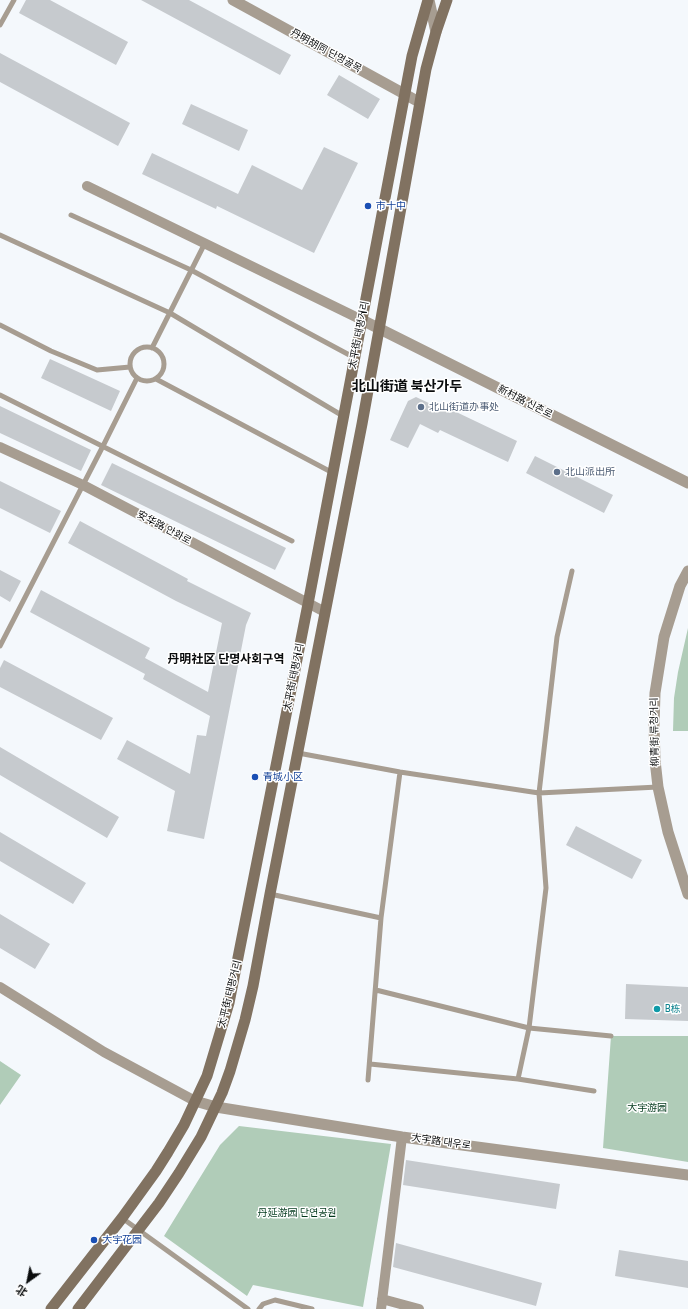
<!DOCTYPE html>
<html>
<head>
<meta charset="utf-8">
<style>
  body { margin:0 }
  #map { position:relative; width:688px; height:1309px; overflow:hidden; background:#f4f8fc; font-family:"Archivo Narrow","Noto Sans SC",sans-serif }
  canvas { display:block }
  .north { position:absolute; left:8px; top:1261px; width:40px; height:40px; -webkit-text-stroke:3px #fff; paint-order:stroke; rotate:213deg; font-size:11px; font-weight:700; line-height:16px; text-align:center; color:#0a0c0d }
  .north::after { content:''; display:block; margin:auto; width:14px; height:18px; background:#0a0c0d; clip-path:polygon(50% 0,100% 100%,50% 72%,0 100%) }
</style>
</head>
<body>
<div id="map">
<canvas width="688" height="1309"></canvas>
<div class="north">北</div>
</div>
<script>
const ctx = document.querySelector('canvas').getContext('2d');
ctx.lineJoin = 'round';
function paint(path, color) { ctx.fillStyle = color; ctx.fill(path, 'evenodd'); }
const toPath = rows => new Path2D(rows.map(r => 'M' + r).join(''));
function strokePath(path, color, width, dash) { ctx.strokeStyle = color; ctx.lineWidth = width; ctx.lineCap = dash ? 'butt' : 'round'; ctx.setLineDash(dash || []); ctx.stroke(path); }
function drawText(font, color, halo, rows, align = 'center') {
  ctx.font = font + ' "Archivo Narrow","Noto Sans SC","Noto Sans KR",sans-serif'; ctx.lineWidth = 3; ctx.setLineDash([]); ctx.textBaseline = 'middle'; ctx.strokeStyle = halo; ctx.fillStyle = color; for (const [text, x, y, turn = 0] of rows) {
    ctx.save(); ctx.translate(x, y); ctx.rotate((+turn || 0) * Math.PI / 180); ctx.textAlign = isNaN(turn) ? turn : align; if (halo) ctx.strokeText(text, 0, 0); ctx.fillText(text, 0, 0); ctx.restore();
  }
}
paint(toPath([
  [688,628,688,731,673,731,674,698,678,672],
  [611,1036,688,1036,688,1162,603,1148],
  [0,1061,21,1075,0,1105],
  [239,1126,391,1144,363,1307,253,1285,247,1296,164,1236,220,1145]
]), '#b0ccb8');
paint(toPath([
  [26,0,50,0,128,42,116,65,19,13],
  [141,0,189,0,291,55,280,75],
  [0,53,130,123,118,146,0,82],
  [339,75,380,99,368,119,327,95],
  [191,104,248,130,239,151,182,124],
  [324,147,358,163,314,253,217,206,216,209,142,174,152,153,238,194,252,165,302,190],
  [50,359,120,391,111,411,41,378],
  [416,397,450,413,452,410,517,441,508,462,440,430,438,433,420,424,408,448,390,440,408,401],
  [0,406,91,450,81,471,0,433],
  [535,456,613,495,604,513,526,473],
  [112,463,286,548,275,570,101,485],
  [0,481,61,511,50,533,0,508],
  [80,521,188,579,187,581,251,613,246,625,204,839,167,831,175,791,117,759,127,740,190,774,197,735,206,736,210,716,143,679,145,674,30,612,41,590,150,648,145,658,208,692,222,623,176,601,68,543],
  [0,570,21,581,10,602,0,596],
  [4,660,113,718,101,740,0,687,0,668],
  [0,747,119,817,107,838,0,775],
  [576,826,642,860,632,879,566,845],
  [0,832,86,883,73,904,0,861],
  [0,914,50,944,35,969,0,948],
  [626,984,688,987,688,1021,625,1019],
  [406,1160,560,1184,556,1209,403,1185],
  [396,1243,542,1283,536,1306,393,1267],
  [619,1250,688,1261,688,1288,615,1276]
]), '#c6cace');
strokePath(toPath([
  [0,25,14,0],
  [71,215,191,270,355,358],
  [0,235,170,313,343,416],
  [0,325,51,351,97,370,130,367],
  '130 364a17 17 0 1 1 34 0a17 17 0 1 1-34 0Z',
  [152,348,205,243],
  [156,379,333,473],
  [0,395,292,541],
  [0,646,103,446,137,378],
  [298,753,400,772,539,793,658,787],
  [270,894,381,918],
  [376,990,529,1028,611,1036],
  [370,1064,518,1079,594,1091],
  [518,1079,529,1028,546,888,539,793,557,637,572,571],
  [368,1080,381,918,400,772],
  [122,1218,248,1309],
  [259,1309,263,1304,275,1300,312,1309]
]), '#a79d91', 5);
strokePath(toPath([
  [87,186,362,320],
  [0,447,83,485,325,612],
  [0,987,104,1052,195,1101],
  [382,1299,419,1309],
  [381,1309,402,1137]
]), '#a79d91', 10);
strokePath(toPath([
  [233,0,419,102],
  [429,0,436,32],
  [362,320,688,483],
  [688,571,680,586,664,637,655,693,654,726,655,760,658,787,668,832,688,894],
  [195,1101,216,1107,402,1137,688,1175]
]), '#a79d91', 11);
strokePath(toPath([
  [51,1309,122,1218,156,1171,168,1152,184,1125,207,1076,229,1003,308,604,412,56,428,0],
  [78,1309,159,1203,179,1173,201,1137,222,1093,230,1071,245,1020,253,986,270,894,362,424,426,69,436,32,447,0]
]), '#817261', 11);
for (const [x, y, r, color] of [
  [368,206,4,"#1a4fb4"],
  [421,407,4,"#5c6f8a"],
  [557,472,4,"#5c6f8a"],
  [255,777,4,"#1a4fb4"],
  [657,1009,4,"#0f9aa8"],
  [94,1240,4,"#1a4fb4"]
]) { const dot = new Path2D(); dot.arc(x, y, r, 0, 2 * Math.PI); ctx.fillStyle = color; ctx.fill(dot); strokePath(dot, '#fff', 1.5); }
drawText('10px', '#0a0c0d', '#fff', [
  ["丹明胡同 단명골목",326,51,29],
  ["太平街 태평거리",359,335,-79],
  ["新村路 신촌로",525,402,27],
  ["安华路 안화로",164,528,28],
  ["太平街 태평거리",294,677,-79],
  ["柳青街 류청거리",655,732,-91],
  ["太平街 태평거리",230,994,-76],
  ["大宇路 대우로",441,1142,8]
]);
drawText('10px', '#164399', '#fff', [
  ["市十中",376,206],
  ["青城小区",263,777],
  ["大宇花园",102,1240]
], 'left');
drawText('10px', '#4e5e75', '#fff', [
  ["北山街道办事处",429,407],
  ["北山派出所",565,472]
], 'left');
drawText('10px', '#0d838f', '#fff', [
  ["B栋",665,1009]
], 'left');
drawText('10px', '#00381b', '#fff', [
  ["大宇游园",647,1108],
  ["丹延游园 단연공원",297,1213]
]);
drawText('bold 12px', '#0a0c0d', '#fff', [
  ["丹明社区 단명사회구역",226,660]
]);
drawText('bold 14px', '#0a0c0d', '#fff', [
  ["北山街道 북산가두",407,387]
]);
</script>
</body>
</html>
